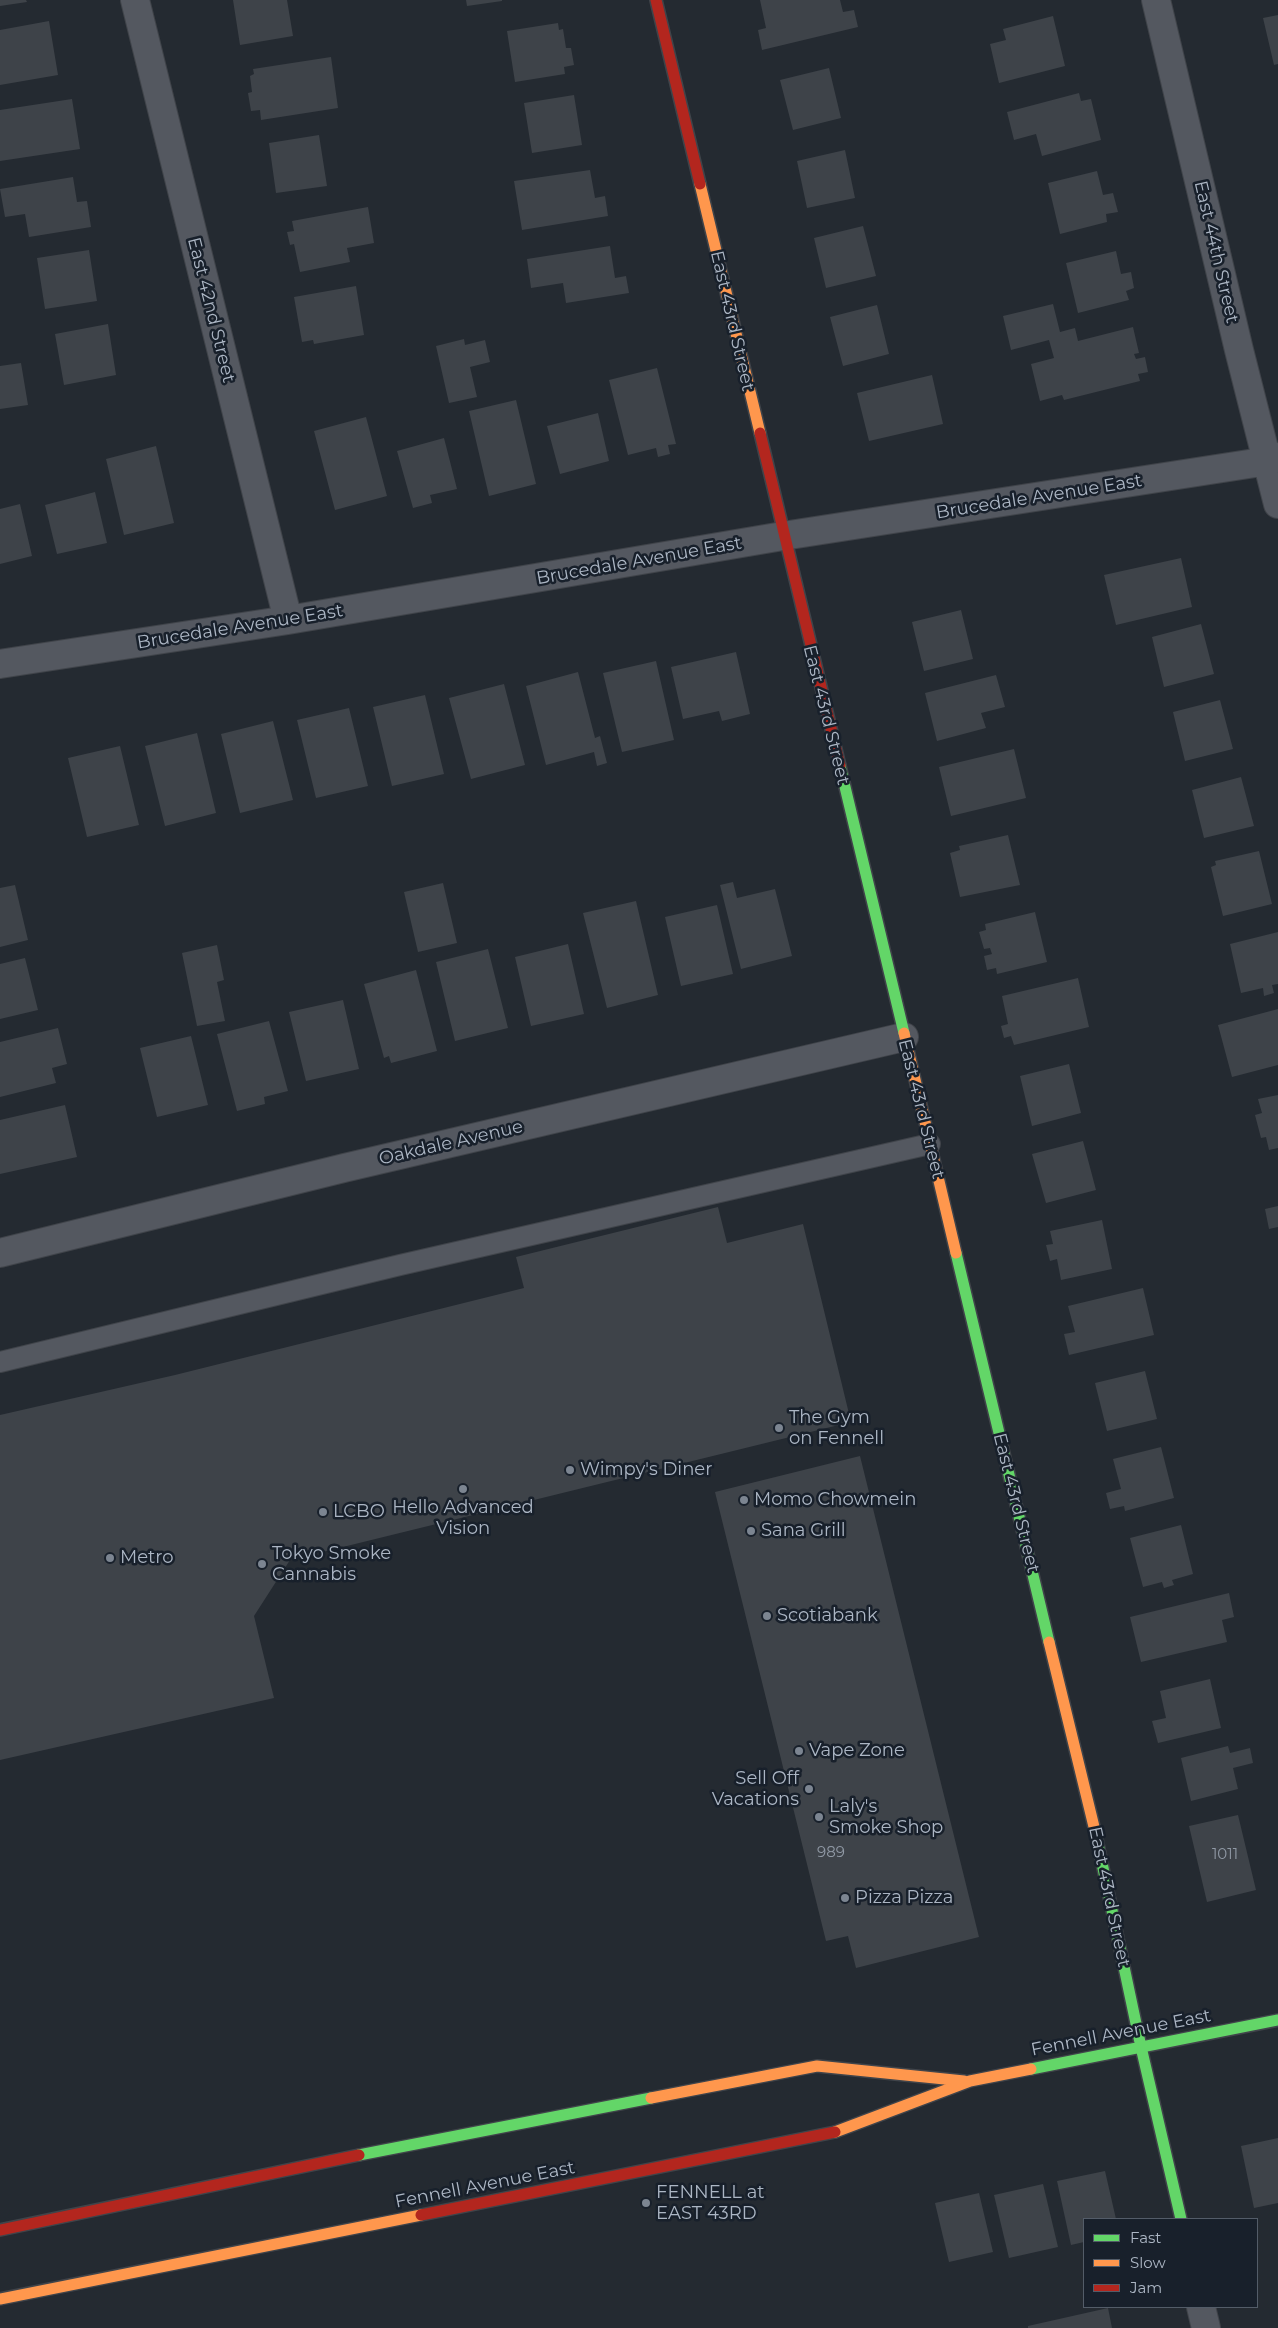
<!DOCTYPE html>
<html>
<head>
<meta charset="utf-8">
<style>
  body { margin:0 }
  #map { position:relative; width:1278px; height:2328px; overflow:hidden; background:#242a31; font-family:Montserrat,sans-serif }
  canvas { display:block }
  .legend { position:absolute; left:1083px; top:2218px; width:175px; height:90px; box-sizing:border-box; background:#18202b; border:1px solid #535c68; margin:0; padding:6px 9px; list-style:none; font-size:15px; color:#acb6c4 }
  .legend li { display:flex; align-items:center; gap:10px; height:25px }
  .legend b { width:25px; border:1px solid #535c68 }
</style>
</head>
<body>
<div id="map">
<canvas width="1278" height="2328"></canvas>
<ul class="legend">
<li><b style="height:6px;background:#63d668"></b>Fast</li>
<li><b style="height:6px;background:#ff974d"></b>Slow</li>
<li><b style="height:6px;background:#b3261e"></b>Jam</li>
</ul>
</div>
<script>
const ctx = document.querySelector('canvas').getContext('2d');
ctx.lineJoin = 'round';
function paint(path, color) { ctx.fillStyle = color; ctx.fill(path, 'evenodd'); }
const toPath = rows => new Path2D(rows.map(r => 'M' + r).join(''));
function strokePath(path, color, width, dash) { ctx.strokeStyle = color; ctx.lineWidth = width; ctx.lineCap = dash ? 'butt' : 'round'; ctx.setLineDash(dash || []); ctx.stroke(path); }
function drawText(font, color, halo, rows, align = 'center') {
  ctx.font = font + ' Montserrat,sans-serif'; ctx.lineWidth = 5; ctx.setLineDash([]); ctx.textBaseline = 'middle'; ctx.strokeStyle = halo; ctx.fillStyle = color; for (const [text, x, y, turn = 0] of rows) {
    ctx.save(); ctx.translate(x, y); ctx.rotate((+turn || 0) * Math.PI / 180); ctx.textAlign = isNaN(turn) ? turn : align; if (halo) ctx.strokeText(text, 0, 0); ctx.fillText(text, 0, 0); ctx.restore();
  }
}
paint(toPath([
  [0,0,26,0,27,2,0,6],
  [233,0,287,0,293,36,240,45],
  [466,0,502,0,502,1,467,6],
  [760,0,840,0,843,12,854,10,858,27,762,50,758,30,766,28],
  [1278,15,1278,64,1274,65,1263,18],
  [1053,16,1065,66,999,83,990,44,1006,40,1003,29],
  [49,21,58,75,0,85,0,30],
  [558,23,559,30,563,29,566,48,571,48,574,65,564,67,565,74,515,82,507,31],
  [331,57,338,108,261,120,260,110,251,111,248,93,252,92,250,76,254,74,253,69],
  [829,68,841,118,793,130,780,80],
  [1079,93,1081,101,1091,99,1101,140,1042,156,1036,134,1014,140,1007,112],
  [574,95,582,145,532,153,524,103],
  [72,99,80,149,0,161,0,110],
  [319,135,327,186,276,193,269,143],
  [845,150,855,198,807,208,797,161],
  [590,170,595,198,605,196,608,216,522,230,514,181],
  [1097,171,1103,195,1113,193,1118,212,1106,214,1107,222,1060,234,1048,183],
  [73,177,77,202,87,201,91,227,29,237,25,214,5,217,0,189],
  [368,207,374,243,347,248,350,262,300,272,294,244,290,245,287,232,294,231,292,221],
  [863,226,876,276,826,288,814,238],
  [610,246,615,278,626,276,629,293,566,303,563,283,531,288,527,259],
  [89,250,97,301,45,309,37,258],
  [1116,251,1121,274,1131,272,1134,288,1126,291,1129,300,1078,313,1066,263],
  [356,286,364,335,314,344,313,340,302,342,294,297],
  [1053,304,1060,332,1075,328,1078,341,1133,327,1139,353,1134,354,1136,359,1145,357,1148,372,1138,374,1140,381,1064,400,1062,395,1040,401,1031,364,1054,358,1049,340,1011,350,1003,316],
  [877,305,889,354,843,366,830,317],
  [108,324,116,375,64,385,55,334],
  [464,339,465,345,485,340,490,362,470,367,477,397,449,403,436,346],
  [21,363,28,405,0,409,0,366],
  [657,368,676,444,668,445,670,454,658,457,656,448,628,455,609,380],
  [932,375,943,424,869,441,857,393],
  [516,400,536,484,489,496,469,411],
  [598,413,609,461,560,474,547,426],
  [366,417,387,496,335,510,314,431],
  [444,438,457,489,430,495,432,503,413,508,397,451],
  [156,446,174,523,124,535,106,459],
  [95,492,107,543,57,554,45,505],
  [20,504,32,556,0,564,0,509],
  [1181,558,1192,607,1116,625,1104,575],
  [961,610,973,659,924,671,912,622],
  [1201,624,1214,674,1164,687,1152,637],
  [736,652,750,714,722,721,719,711,683,719,671,667],
  [656,661,674,740,622,752,603,673],
  [578,672,595,738,600,736,607,763,597,766,594,752,546,765,526,686],
  [996,675,1005,707,981,713,986,728,937,741,925,693],
  [504,684,525,765,471,779,449,698],
  [425,695,444,774,392,786,373,707],
  [1220,700,1233,749,1185,761,1173,712],
  [349,708,368,786,316,798,297,720],
  [273,721,293,800,240,813,221,734],
  [197,733,216,813,165,826,145,746],
  [120,746,139,825,87,837,68,758],
  [1014,749,1026,798,951,816,939,767],
  [1241,777,1254,826,1204,838,1192,790],
  [1008,835,1020,885,960,897,950,853,960,850,959,846],
  [1259,851,1272,904,1223,916,1211,867,1216,865,1215,861],
  [733,882,737,898,775,889,792,956,741,969,720,885],
  [443,883,457,943,418,952,404,892],
  [15,885,28,940,0,947,0,888],
  [636,901,658,995,607,1008,583,913],
  [717,905,733,974,681,986,665,917],
  [1035,912,1047,962,997,974,996,968,987,970,984,956,992,954,990,948,984,949,979,932,986,930,985,924],
  [1278,932,1278,984,1272,985,1274,993,1264,996,1263,988,1241,993,1230,944],
  [568,944,584,1014,531,1026,515,957],
  [217,945,224,980,217,982,225,1021,197,1026,182,953],
  [488,949,508,1028,455,1041,436,962],
  [25,958,38,1010,0,1019,0,964],
  [416,970,437,1051,391,1063,389,1056,384,1058,364,984],
  [1078,978,1089,1027,1014,1045,1011,1036,1004,1038,1001,1026,1008,1024,1002,996],
  [343,1000,359,1069,306,1081,289,1012],
  [1278,1009,1278,1065,1232,1077,1218,1025],
  [269,1021,288,1091,264,1097,265,1104,237,1111,217,1034],
  [58,1028,67,1064,52,1068,56,1083,0,1097,0,1042],
  [191,1036,208,1105,157,1117,140,1048],
  [1069,1064,1081,1113,1032,1126,1020,1076],
  [1278,1095,1278,1148,1269,1150,1266,1137,1261,1138,1255,1115,1262,1113,1258,1099],
  [65,1105,77,1157,0,1174,0,1120],
  [1083,1141,1096,1190,1046,1203,1032,1154],
  [1278,1206,1278,1227,1269,1229,1265,1209],
  [718,1207,727,1243,803,1224,851,1422,290,1560,254,1616,274,1698,0,1760,0,1415,175,1375,524,1288,516,1257],
  [1102,1220,1112,1269,1061,1280,1057,1259,1050,1261,1046,1245,1053,1244,1050,1231],
  [1143,1288,1154,1335,1069,1355,1064,1334,1075,1332,1068,1306],
  [1145,1371,1157,1419,1107,1431,1095,1383],
  [1161,1447,1174,1498,1125,1511,1124,1506,1110,1509,1106,1493,1121,1489,1113,1459],
  [860,1456,979,1937,856,1968,848,1936,826,1941,715,1492],
  [1181,1525,1193,1574,1172,1580,1174,1585,1164,1588,1162,1582,1143,1587,1130,1538],
  [1229,1593,1234,1617,1222,1620,1227,1642,1141,1662,1130,1617],
  [1210,1679,1221,1728,1158,1743,1152,1721,1166,1718,1160,1691],
  [1228,1746,1230,1753,1250,1748,1253,1763,1233,1768,1238,1789,1191,1801,1181,1758],
  [1238,1815,1256,1890,1207,1902,1189,1826],
  [1278,2138,1278,2203,1254,2208,1241,2146],
  [1105,2171,1116,2219,1084,2219,1084,2242,1071,2245,1057,2181],
  [1043,2184,1058,2247,1009,2258,994,2195],
  [979,2193,993,2252,949,2262,935,2203],
  [1108,2308,1112,2328,1028,2328,1028,2326]
]), '#3e4349');
const lane = toPath([
  [0,1362,400,1265,930,1144]
]);
const street = toPath([
  [135,0,288,620],
  [1156,0,1239,350,1278,504],
  [0,664,288,620,783,536,1268,461,1278,457],
  [0,1253,344,1168,904,1037],
  [1201,2307,1206,2328]
]);
const fast = toPath([
  [840,766,904,1033],
  [956,1253,1049,1642],
  [1096,1835,1141,2047,1181,2219],
  [1031,2069,1278,2020],
  [359,2155,651,2098]
]);
const slow = toPath([
  [700,184,760,433],
  [904,1033,956,1253],
  [1049,1642,1096,1835],
  [651,2098,817,2066,964,2081],
  [835,2132,970,2081,1031,2069],
  [0,2299,421,2215]
]);
const jam = toPath([
  [656,0,700,184],
  [760,433,840,766],
  [421,2215,835,2132],
  [0,2230,359,2155]
]);
strokePath(lane, '#40444a', 22);
strokePath(street, '#40444a', 30);
strokePath(fast, '#40444a', 14);
strokePath(slow, '#40444a', 14);
strokePath(jam, '#40444a', 14);
strokePath(lane, '#545860', 20);
strokePath(street, '#545860', 28);
strokePath(fast, '#63d668', 11);
strokePath(slow, '#ff974d', 11);
strokePath(jam, '#b3261e', 11);
for (const [x, y, r, color] of [
  [779,1428,5,"#7c8591"],
  [570,1470,5,"#7c8591"],
  [463,1489,5,"#7c8591"],
  [744,1500,5,"#7c8591"],
  [323,1512,5,"#7c8591"],
  [751,1531,5,"#7c8591"],
  [110,1558,5,"#7c8591"],
  [262,1564,5,"#7c8591"],
  [767,1616,5,"#7c8591"],
  [799,1751,5,"#7c8591"],
  [809,1789,5,"#7c8591"],
  [819,1817,5,"#7c8591"],
  [845,1898,5,"#7c8591"],
  [646,2203,5,"#7c8591"]
]) { const dot = new Path2D(); dot.arc(x, y, r, 0, 2 * Math.PI); ctx.fillStyle = color; ctx.fill(dot); strokePath(dot, '#18202b', 2); }
drawText('15px', '#9099a5', null, [
  ["989",831,1853],
  ["1011",1225,1855]
]);
drawText('18px', '#acb6c4', '#18202b', [
  ["East 44th Street",1216,252,77],
  ["East 42nd Street",211,310,76],
  ["East 43rd Street",732,321,77],
  ["Brucedale Avenue East",1039,497,-9],
  ["Brucedale Avenue East",639,561,-10],
  ["Brucedale Avenue East",240,627,-9],
  ["East 43rd Street",826,715,76],
  ["East 43rd Street",921,1109,76],
  ["Oakdale Avenue",451,1143,-13],
  ["East 43rd Street",1016,1503,76],
  ["East 43rd Street",1109,1897,78],
  ["Fennell Avenue East",1121,2033,-11],
  ["Fennell Avenue East",485,2185,-11]
]);
drawText('18px', '#acb6c4', '#18202b', [
  ["The Gym",789,1418],
  ["on Fennell",789,1439],
  ["Wimpy's Diner",580,1470],
  ["Momo Chowmein",754,1500],
  ["Hello Advanced",463,1508,"center"],
  ["Vision",463,1529,"center"],
  ["LCBO",333,1512],
  ["Sana Grill",761,1531],
  ["Tokyo Smoke",272,1554],
  ["Cannabis",272,1575],
  ["Metro",120,1558],
  ["Scotiabank",777,1616],
  ["Vape Zone",809,1751],
  ["Sell Off",799,1779,"right"],
  ["Vacations",799,1800,"right"],
  ["Laly's",829,1807],
  ["Smoke Shop",829,1828],
  ["Pizza Pizza",855,1898],
  ["FENNELL at",656,2193],
  ["EAST 43RD",656,2214]
], 'left');
</script>
</body>
</html>
